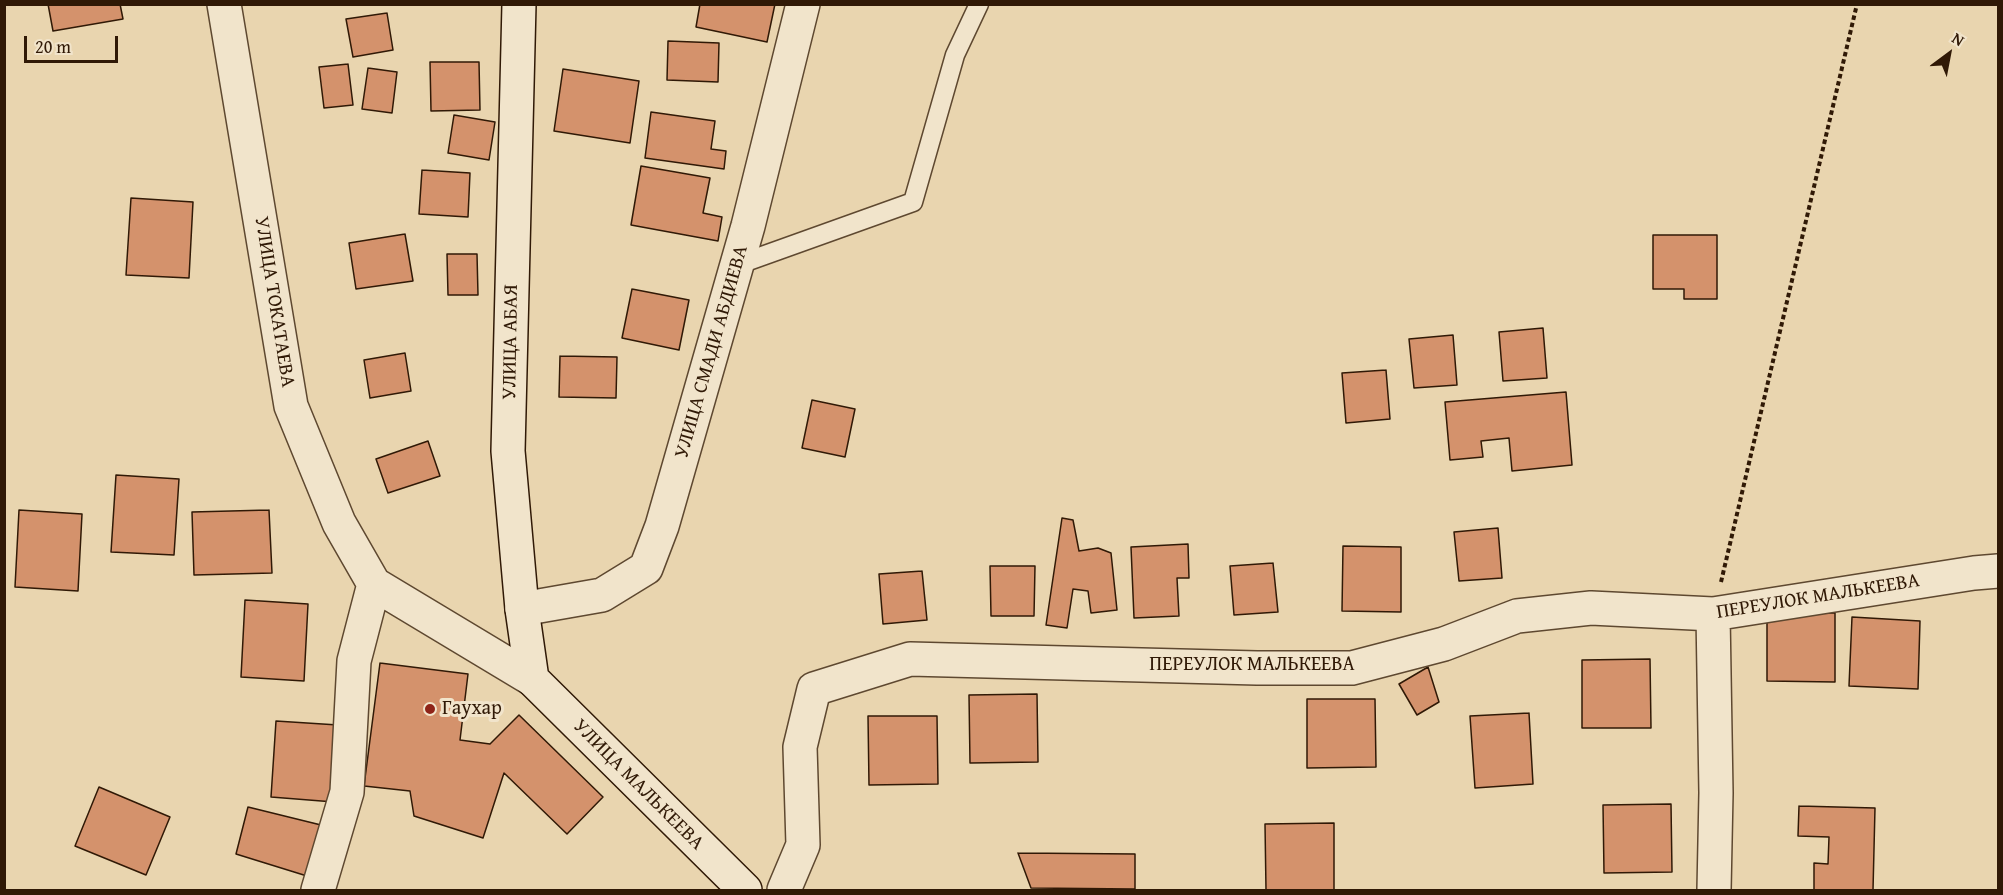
<!DOCTYPE html>
<html>
<head>
<meta charset="utf-8">
<style>
  body { margin:0 }
  #map { position:relative; width:2003px; height:895px; overflow:hidden; background:#e9d5af; font-family:"Gentium Book Plus",serif }
  canvas { display:block }
  .frame { position:absolute; inset:0; border:6px solid #301906; pointer-events:none }
  .north { position:absolute; left:1919px; top:24px; width:60px; height:60px; -webkit-text-stroke:4px #f1e4cb; paint-order:stroke; rotate:32deg; font-size:16px; font-weight:700; line-height:24px; text-align:center; color:#301906 }
  .north::after { content:''; display:block; margin:auto; width:21px; height:27px; background:#301906; clip-path:polygon(50% 0,100% 100%,50% 72%,0 100%) }
  .scale { position:absolute; left:24px; top:36px; width:94px; height:27px; box-sizing:border-box; border:3px solid #301906; border-top:0; padding-left:8px; font-size:18px; line-height:21px; white-space:nowrap; color:#301906; -webkit-text-stroke:4px #f1e4cb; paint-order:stroke }
</style>
</head>
<body>
<div id="map">
<canvas width="2003" height="895"></canvas>
<div class="frame"></div>
<div class="north">N</div>
<div class="scale">20 m</div>
</div>
<script>
const ctx = document.querySelector('canvas').getContext('2d');
ctx.lineJoin = 'round';
function paint(path, color) { ctx.fillStyle = color; ctx.fill(path, 'evenodd'); }
const toPath = rows => new Path2D(rows.map(r => 'M' + r).join(''));
function strokePath(path, color, width, dash) { ctx.strokeStyle = color; ctx.lineWidth = width; ctx.lineCap = dash ? 'butt' : 'round'; ctx.setLineDash(dash || []); ctx.stroke(path); }
function drawText(font, color, halo, rows, align = 'center') {
  ctx.font = font + ' "Gentium Book Plus",serif'; ctx.lineWidth = 6; ctx.setLineDash([]); ctx.textBaseline = 'middle'; ctx.strokeStyle = halo; ctx.fillStyle = color; for (const [text, x, y, turn = 0] of rows) {
    ctx.save(); ctx.translate(x, y); ctx.rotate((+turn || 0) * Math.PI / 180); ctx.textAlign = isNaN(turn) ? turn : align; if (halo) ctx.strokeText(text, 0, 0); ctx.fillText(text, 0, 0); ctx.restore();
  }
}
const building = toPath([
  [48,4,120,4,123,19,53,31,48,4],
  [700,4,775,4,767,42,696,27,700,4],
  [387,13,393,50,353,57,346,19,387,13],
  [668,41,719,43,718,82,667,80,668,41],
  [430,62,479,62,480,110,431,111,430,62],
  [348,64,353,105,324,108,319,67,348,64],
  [368,68,397,72,392,113,362,109,368,68],
  [563,69,639,81,630,143,554,131,563,69],
  [651,112,715,121,711,149,726,151,724,169,645,158,651,112],
  [454,115,495,122,489,160,448,153,454,115],
  [641,166,710,178,703,213,722,217,718,241,631,225,641,166],
  [422,170,470,173,468,217,419,214,422,170],
  [131,198,193,202,189,278,126,275,131,198],
  [405,234,413,281,356,289,349,243,405,234],
  [1653,235,1717,235,1717,299,1684,299,1684,289,1653,289,1653,235],
  [447,254,477,254,478,295,448,295,447,254],
  [632,289,689,300,679,350,622,338,632,289],
  [1543,328,1547,378,1503,381,1499,332,1543,328],
  [1453,335,1457,385,1414,388,1409,339,1453,335],
  [405,353,411,391,370,398,364,360,405,353],
  [560,356,617,357,616,398,559,397,560,356],
  [1386,370,1390,419,1346,423,1342,373,1386,370],
  [1566,392,1572,465,1512,471,1509,438,1481,441,1483,457,1450,460,1445,402,1566,392],
  [812,400,855,409,845,457,802,448,812,400],
  [428,441,440,476,388,493,376,459,428,441],
  [116,475,179,479,174,555,111,552,116,475],
  [19,510,82,514,78,591,15,587,19,510],
  [269,510,272,573,194,575,192,512,269,510],
  [1062,518,1073,520,1079,551,1098,548,1111,553,1117,610,1091,613,1088,591,1073,589,1067,628,1046,625,1062,518],
  [1498,528,1502,578,1459,581,1454,532,1498,528],
  [1188,544,1189,578,1177,578,1179,616,1134,618,1131,547,1188,544],
  [1343,546,1401,547,1401,612,1342,611,1343,546],
  [1273,563,1278,612,1234,615,1230,566,1273,563],
  [990,566,1035,566,1034,616,991,616,990,566],
  [922,571,927,620,883,624,879,574,922,571],
  [245,600,308,604,304,681,241,677,245,600],
  [1767,613,1835,613,1835,682,1767,681,1767,613],
  [1852,617,1920,621,1918,689,1849,686,1852,617],
  [1650,659,1651,728,1582,728,1582,660,1650,659],
  [380,663,468,674,460,740,490,744,519,715,603,797,567,834,504,773,483,838,414,816,410,791,364,786,380,663],
  [1428,667,1439,702,1417,715,1399,684,1428,667],
  [1037,694,1038,762,970,763,969,695,1037,694],
  [1307,699,1375,699,1376,767,1307,768,1307,699],
  [1529,713,1533,784,1475,788,1470,716,1529,713],
  [868,716,937,716,938,784,869,785,868,716],
  [276,721,338,725,334,802,271,797,276,721],
  [99,787,170,817,146,875,75,846,99,787],
  [1671,804,1672,872,1604,873,1603,805,1671,804],
  [1799,806,1875,808,1873,890,1814,890,1814,863,1828,864,1829,837,1798,836,1799,806],
  [248,807,321,825,307,876,236,854,248,807],
  [1334,823,1334,890,1266,890,1265,824,1334,823],
  [1018,853,1135,854,1135,889,1031,888,1018,853]
]);
paint(building, '#d4926c');
strokePath(building, '#301906', 1.5);
const lane = toPath([
  [737,265,913,202,955,55,979,4]
]);
const street = toPath([
  [224,4,291,406,339,523,374,584,532,679],
  [522,609,602,595,646,568,662,526,748,226,803,4],
  [1713,614,1716,793,1714,890],
  [318,890,347,792,354,661,374,584],
  [784,890,803,845,800,747,814,689,910,659,1257,668,1352,668,1444,644,1517,616,1591,608,1713,614,1974,573,1998,571]
]);
const secondary = toPath([
  [519,4,508,451,522,609,532,679,745,890]
]);
strokePath(lane, '#5e4830', 21);
strokePath(street, '#5e4830', 36);
strokePath(secondary, '#301906', 36);
strokePath(toPath([
  [1721,582,1857,4]
]), '#301906', 4, [4.5, 3]);
strokePath(lane, '#f1e4cb', 18);
strokePath(street, '#f1e4cb', 33);
strokePath(secondary, '#f1e4cb', 33);
for (const [x, y, r, color] of [
  [430,709,6,"#8f2418"]
]) { const dot = new Path2D(); dot.arc(x, y, r, 0, 2 * Math.PI); ctx.fillStyle = color; ctx.fill(dot); strokePath(dot, '#f1e4cb', 2); }
drawText('20px', '#301906', '#f1e4cb', [
  ["УЛИЦА ТОКАТАЕВА",274,302,81],
  ["УЛИЦА АБАЯ",511,342,-89],
  ["УЛИЦА СМАДИ АБДИЕВА",712,352,-74],
  ["ПЕРЕУЛОК МАЛЬКЕЕВА",1818,597,-9],
  ["ПЕРЕУЛОК МАЛЬКЕЕВА",1252,665],
  ["УЛИЦА МАЛЬКЕЕВА",638,785,45]
]);
drawText('20px', '#301906', '#f1e4cb', [
  ["Гаухар",442,709]
], 'left');
</script>
</body>
</html>
